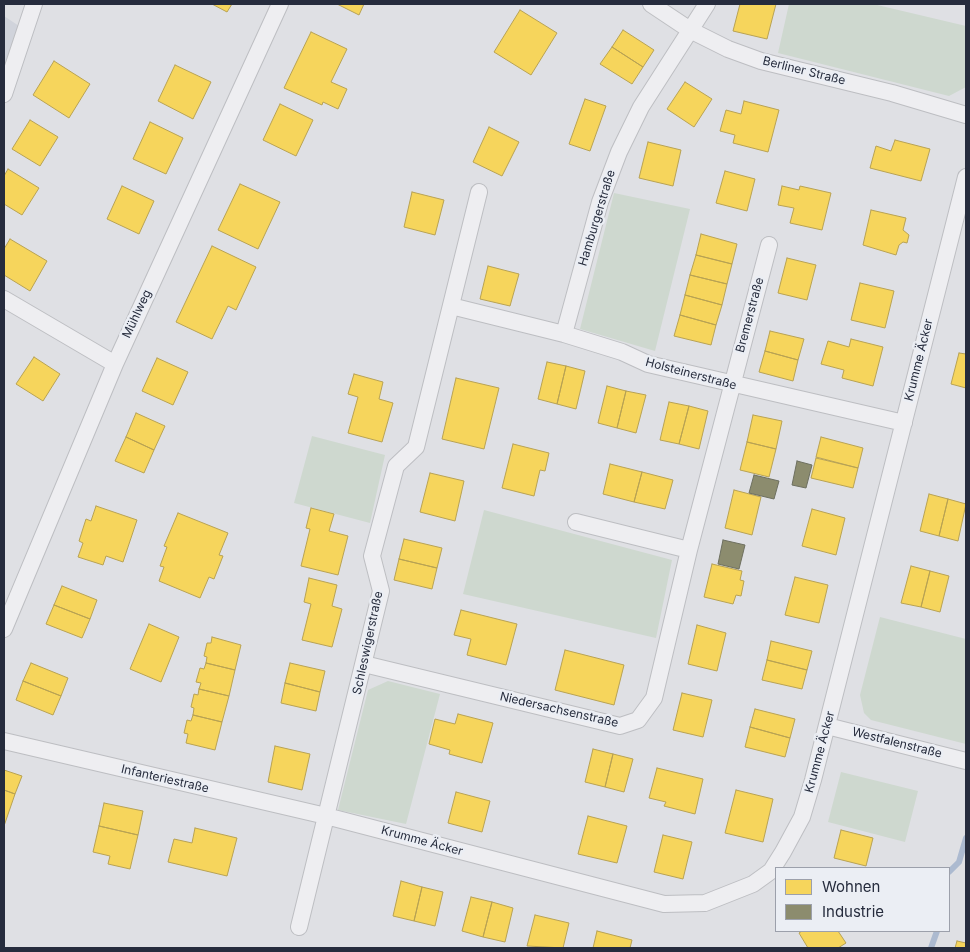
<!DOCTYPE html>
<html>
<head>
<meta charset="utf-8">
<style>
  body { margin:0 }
  #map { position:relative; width:970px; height:952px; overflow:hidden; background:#dfe0e4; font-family:Inter,sans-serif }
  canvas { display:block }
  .frame { position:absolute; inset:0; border:5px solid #262c3d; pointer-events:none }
  .legend { position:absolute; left:775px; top:867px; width:175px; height:65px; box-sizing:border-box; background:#ebeef4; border:1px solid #9ca0ab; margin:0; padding:6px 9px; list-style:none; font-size:15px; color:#262c3d }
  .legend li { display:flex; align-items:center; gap:10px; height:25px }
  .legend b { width:25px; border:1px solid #9ca0ab }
</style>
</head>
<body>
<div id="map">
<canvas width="970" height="952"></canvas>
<div class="frame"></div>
<ul class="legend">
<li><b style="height:14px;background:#f6d55c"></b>Wohnen</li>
<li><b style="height:14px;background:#8c8c6e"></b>Industrie</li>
</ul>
</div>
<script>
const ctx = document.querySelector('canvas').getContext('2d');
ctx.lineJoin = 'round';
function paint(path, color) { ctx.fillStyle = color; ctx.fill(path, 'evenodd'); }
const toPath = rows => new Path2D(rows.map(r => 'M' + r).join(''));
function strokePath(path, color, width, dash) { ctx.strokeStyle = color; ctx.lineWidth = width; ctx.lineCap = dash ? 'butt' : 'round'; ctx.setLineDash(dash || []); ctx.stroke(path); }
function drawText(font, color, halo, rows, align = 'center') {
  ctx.font = font + ' Inter,sans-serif'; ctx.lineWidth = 5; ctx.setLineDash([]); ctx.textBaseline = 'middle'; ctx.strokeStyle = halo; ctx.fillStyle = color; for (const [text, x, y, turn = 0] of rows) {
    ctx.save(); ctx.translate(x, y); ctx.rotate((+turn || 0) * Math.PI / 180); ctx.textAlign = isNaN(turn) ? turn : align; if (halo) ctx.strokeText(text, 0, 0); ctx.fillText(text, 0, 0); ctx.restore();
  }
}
paint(toPath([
  [4,16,25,30,4,94]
]), '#d0d3db');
paint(toPath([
  [789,4,873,4,966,26,966,87,949,96,778,53],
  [614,193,690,209,655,351,580,329],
  [312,436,385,455,370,523,294,503],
  [484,510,672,560,656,638,463,594],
  [880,617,966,639,966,744,871,720,864,713,860,695],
  [388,681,440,694,406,824,338,810,368,690],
  [841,772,918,791,905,842,828,822]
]), '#ced8cf');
const homes = toPath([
  [212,4,232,4,227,12,212,4],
  [337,4,364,4,359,15,337,4],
  [740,4,776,4,767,39,733,31,740,4],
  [520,10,557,33,531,75,494,52,520,10],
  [623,30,654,50,643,67,612,47,623,30],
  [311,32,347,49,331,82,347,89,338,109,323,102,322,105,284,88,311,32],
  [612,47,643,67,632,84,600,64,612,47],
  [54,61,90,84,69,118,33,95,54,61],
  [175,65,211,82,193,119,158,101,175,65],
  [685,82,712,99,694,127,667,109,685,82],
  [585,99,606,106,590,151,569,144,585,99],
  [744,101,779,110,768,152,733,143,735,135,720,131,726,110,741,114,744,101],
  [280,104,313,120,296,156,263,140,280,104],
  [30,120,58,137,40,166,12,149,30,120],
  [150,122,183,138,166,174,133,159,150,122],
  [489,127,519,142,502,176,473,162,489,127],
  [895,140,930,149,921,181,870,168,876,146,891,151,895,140],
  [648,142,681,150,673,186,639,178,648,142],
  [8,169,39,188,22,215,4,204,4,176,8,169],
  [725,171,755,179,747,211,716,203,725,171],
  [240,184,280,202,258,249,218,230,240,184],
  [122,186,154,201,139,234,107,219,122,186],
  [782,186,799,190,800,186,831,193,822,230,790,223,794,208,778,205,782,186],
  [412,192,444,200,435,235,404,227,412,192],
  [871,210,906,218,903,230,909,235,907,243,903,242,899,245,896,255,863,245,871,210],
  [701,234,737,244,732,264,696,255,701,234],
  [10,239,47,261,30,291,4,275,4,249,10,239],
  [212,246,256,267,236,310,228,306,212,339,176,322,212,246],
  [696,255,732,264,727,284,690,275,696,255],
  [787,258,816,265,807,300,778,293,787,258],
  [488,266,519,274,510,306,480,299,488,266],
  [690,275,727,284,722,305,685,295,690,275],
  [860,283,894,291,885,328,851,320,860,283],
  [685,295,722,305,716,325,680,315,685,295],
  [680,315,716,325,711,345,674,336,680,315],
  [770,331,804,339,798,360,765,351,770,331],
  [851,339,883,347,873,386,842,378,844,370,821,364,828,341,849,347,851,339],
  [765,351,798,360,793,381,759,372,765,351],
  [959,353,966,354,966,388,951,384,959,353],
  [34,357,60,374,43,401,16,384,34,357],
  [157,358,188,372,173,405,142,391,157,358],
  [547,362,566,366,557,404,538,399,547,362],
  [566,366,585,371,576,409,557,404,566,366],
  [354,374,383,382,379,399,393,403,382,442,348,433,358,397,348,394,354,374],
  [456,378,499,388,484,449,442,439,456,378],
  [607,386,626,391,617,428,598,423,607,386],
  [626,391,646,395,636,433,617,428,626,391],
  [669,402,689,406,679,444,660,440,669,402],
  [689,406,708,411,699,449,679,444,689,406],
  [136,413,165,426,154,450,126,437,136,413],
  [753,415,782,421,776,449,747,442,753,415],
  [126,437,154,450,144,473,115,461,126,437],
  [821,437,863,448,858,468,816,457,821,437],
  [747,442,776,449,769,477,740,470,747,442],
  [513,444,549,453,545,471,540,470,534,496,502,488,513,444],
  [816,458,858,468,853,488,811,478,816,458],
  [610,464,642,472,634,502,603,494,610,464],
  [642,472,673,480,665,509,634,502,642,472],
  [430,473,464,481,455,521,420,512,430,473],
  [734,490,761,497,752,535,725,528,734,490],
  [929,494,948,499,939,536,920,531,929,494],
  [948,499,966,504,958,541,939,536,948,499],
  [96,506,137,520,123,562,106,556,103,565,78,557,83,543,79,541,86,519,91,521,96,506],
  [311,508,334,514,329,531,348,536,338,575,301,566,310,529,306,528,311,508],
  [812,509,845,518,836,555,802,546,812,509],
  [178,513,228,533,219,555,223,556,214,579,209,577,200,598,159,581,164,567,160,566,167,547,164,546,178,513],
  [404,539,442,548,437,568,399,559,404,539],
  [399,559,437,568,432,589,394,580,399,559],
  [712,564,742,571,740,580,744,581,741,596,736,595,733,604,704,597,712,564],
  [911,566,930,571,921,607,901,603,911,566],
  [930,571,949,576,940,612,921,607,930,571],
  [795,577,828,585,819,623,785,615,795,577],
  [309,578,337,585,332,606,342,609,332,647,302,640,311,604,304,602,309,578],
  [62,586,97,600,90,619,54,605,62,586],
  [54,605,90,619,82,638,46,624,54,605],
  [461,610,517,624,506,665,467,655,471,639,454,635,461,610],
  [149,624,179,637,161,682,130,669,149,624],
  [697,625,726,633,717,671,688,664,697,625],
  [212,637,241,645,235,670,206,663,207,657,204,656,207,643,211,643,212,637],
  [771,641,812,651,807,670,767,660,771,641],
  [565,650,624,665,614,705,555,690,565,650],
  [767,660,807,670,802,689,762,680,767,660],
  [31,663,68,678,61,696,23,681,31,663],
  [206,663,235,670,229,696,199,689,201,683,196,682,200,668,204,669,206,663],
  [290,663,325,671,320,692,285,683,290,663],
  [23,681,61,696,53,715,16,700,23,681],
  [285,683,320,692,316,711,281,703,285,683],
  [199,689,229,696,222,722,193,715,194,708,191,707,194,694,198,695,199,689],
  [682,693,712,700,703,737,673,730,682,693],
  [755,709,795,719,790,738,750,727,755,709],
  [458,714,493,723,482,763,449,754,450,750,429,744,435,719,455,724,458,714],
  [193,715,222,722,215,750,186,743,188,734,184,733,187,720,191,721,193,715],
  [750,727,790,738,785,757,745,747,750,727],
  [275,746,310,754,302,790,268,782,275,746],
  [593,749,613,754,605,787,585,782,593,749],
  [613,754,633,759,624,792,605,787,613,754],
  [657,768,703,779,695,814,664,806,666,802,649,798,657,768],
  [4,770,22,776,15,794,4,790,4,770],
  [4,790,15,794,4,826,4,790],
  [736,790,773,799,763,842,725,833,736,790],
  [456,792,490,801,482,832,448,823,456,792],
  [104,803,143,811,138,835,99,826,104,803],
  [588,816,627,826,617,863,578,854,588,816],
  [99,826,138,835,130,869,108,864,110,856,93,852,99,826],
  [195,828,237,838,227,876,168,862,174,839,192,843,195,828],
  [841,830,873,838,866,866,834,858,841,830],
  [663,835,692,842,683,879,654,872,663,835],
  [401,881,422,887,414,921,393,916,401,881],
  [422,887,443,892,435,926,414,921,422,887],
  [471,897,492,902,483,937,462,931,471,897],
  [492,902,513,908,505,942,483,937,492,902],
  [535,915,569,923,563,948,527,946,535,915],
  [597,931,632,940,630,948,593,948,597,931],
  [802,931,838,931,846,943,838,948,808,948,799,933,802,931],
  [957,941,966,943,966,948,955,948,957,941]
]);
paint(homes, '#f6d55c');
strokePath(homes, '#b8a253', 1);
const industry = toPath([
  [797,461,812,465,806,488,792,485,797,461],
  [754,475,779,481,774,499,749,493,754,475],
  [723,540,745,545,739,569,718,564,723,540]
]);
paint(industry, '#8c8c6e');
strokePath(industry, '#6d6f5f', 1);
strokePath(toPath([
  [949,872,959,862,966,838],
  [931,948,937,931]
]), '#acbad0', 6);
const street = toPath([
  [651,4,690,30,728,49,761,61,892,93,966,115],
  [4,94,34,4],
  [4,299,115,364],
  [451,306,564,334,622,352,648,364,904,423],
  [564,334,600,202,619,152,641,107,707,4],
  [576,522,689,550],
  [4,629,115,364,280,4],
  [364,664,620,726,638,720,654,698,689,550,769,245],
  [827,726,966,761],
  [4,741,326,816,664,904,705,903,753,884,771,871,783,852,802,817,813,780,966,177],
  [299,927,381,591,372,556,396,466,416,447,479,192]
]);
strokePath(street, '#bdbec2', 18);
strokePath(street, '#eeeef1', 16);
drawText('12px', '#262c3d', '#ebeef4', [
  ["Berliner Straße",804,71,14],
  ["Hamburgerstraße",597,218,-73],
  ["Mühlweg",137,314,-65],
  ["Bremerstraße",750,315,-75],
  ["Krumme Äcker",919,360,-76],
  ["Holsteinerstraße",691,374,15],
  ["Schleswigerstraße",368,643,-78],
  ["Niedersachsenstraße",559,710,13],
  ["Westfalenstraße",897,743,14],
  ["Krumme Äcker",820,752,-75],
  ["Infanteriestraße",165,779,13],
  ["Krumme Äcker",422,841,15]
]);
</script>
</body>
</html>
